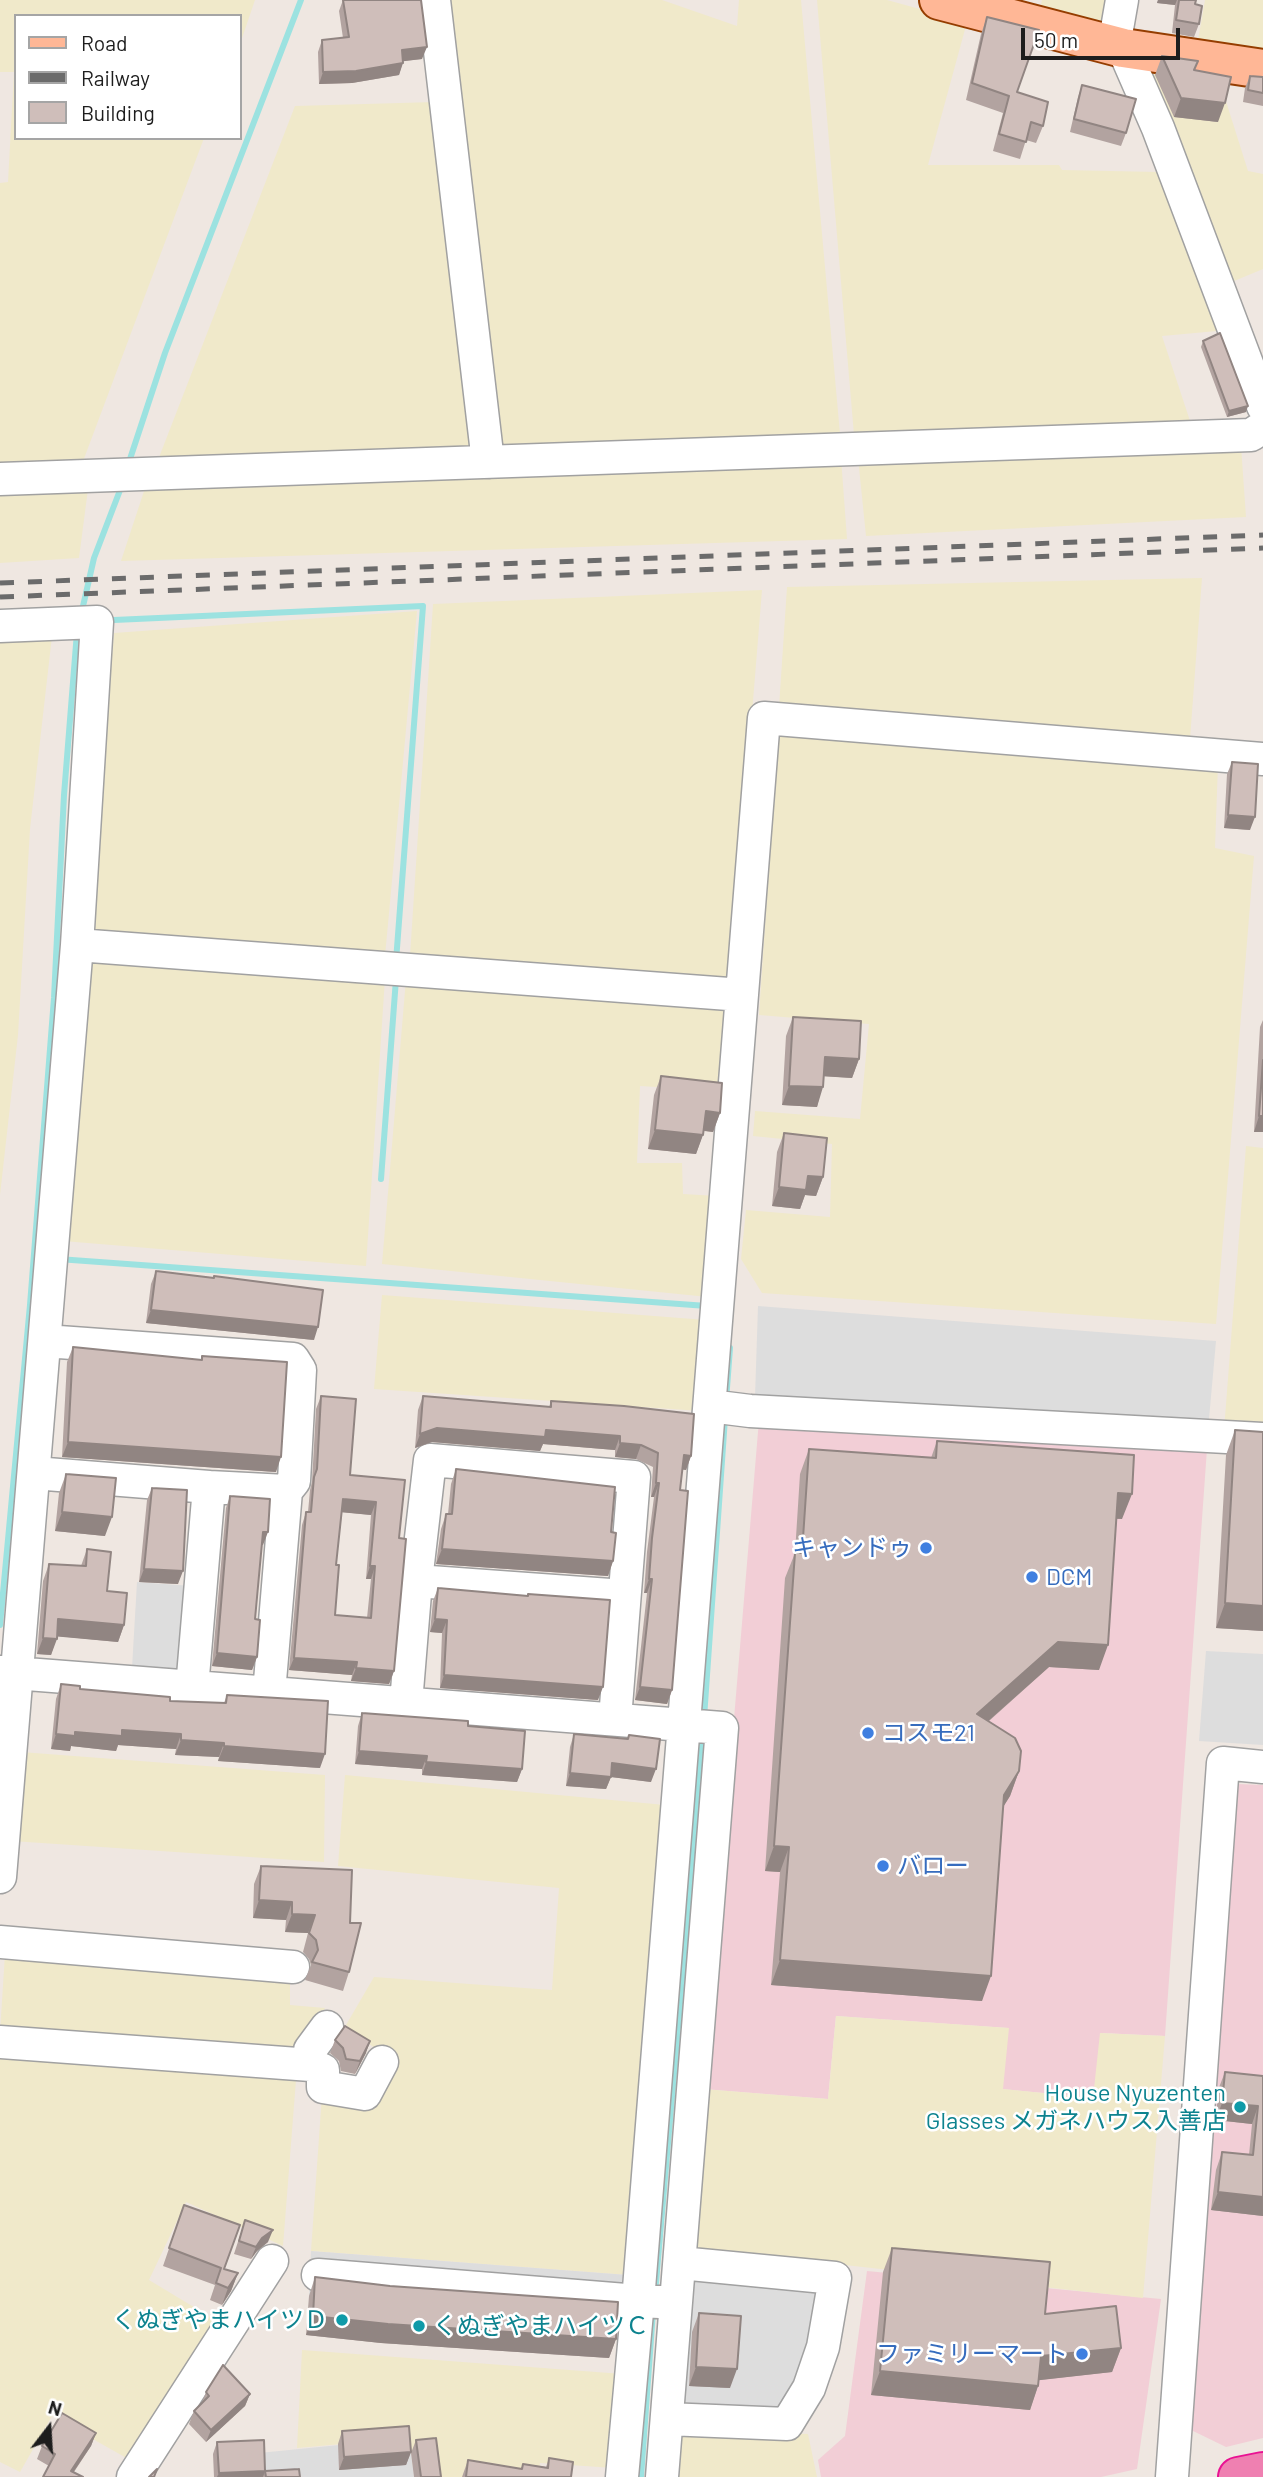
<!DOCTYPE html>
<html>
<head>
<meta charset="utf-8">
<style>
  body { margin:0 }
  #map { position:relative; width:1263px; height:2477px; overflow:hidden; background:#efe7e1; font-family:Barlow,sans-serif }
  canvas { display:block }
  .legend { position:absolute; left:14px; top:14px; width:228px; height:126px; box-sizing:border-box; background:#fff; border:2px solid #a5a5a5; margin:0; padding:9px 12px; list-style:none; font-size:21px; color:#1d1d1d }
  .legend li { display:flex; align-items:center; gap:14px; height:35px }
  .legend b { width:35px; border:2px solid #a5a5a5 }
  .north { position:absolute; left:14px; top:2393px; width:70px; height:70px; -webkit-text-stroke:5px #fff; paint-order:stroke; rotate:17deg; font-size:19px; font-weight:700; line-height:28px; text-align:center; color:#1d1d1d }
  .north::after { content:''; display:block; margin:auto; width:24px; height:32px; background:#1d1d1d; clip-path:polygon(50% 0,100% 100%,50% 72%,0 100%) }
  .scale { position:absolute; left:1021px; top:28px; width:159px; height:32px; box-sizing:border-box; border:4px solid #1d1d1d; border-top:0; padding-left:9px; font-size:21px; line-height:24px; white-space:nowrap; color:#1d1d1d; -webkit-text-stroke:5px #fff; paint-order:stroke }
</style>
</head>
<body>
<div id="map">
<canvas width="1263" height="2477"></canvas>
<ul class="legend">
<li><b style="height:9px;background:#ffb796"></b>Road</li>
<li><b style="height:9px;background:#6b6b6b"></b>Railway</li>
<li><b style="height:19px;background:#cfbeba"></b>Building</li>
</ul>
<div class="north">N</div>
<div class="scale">50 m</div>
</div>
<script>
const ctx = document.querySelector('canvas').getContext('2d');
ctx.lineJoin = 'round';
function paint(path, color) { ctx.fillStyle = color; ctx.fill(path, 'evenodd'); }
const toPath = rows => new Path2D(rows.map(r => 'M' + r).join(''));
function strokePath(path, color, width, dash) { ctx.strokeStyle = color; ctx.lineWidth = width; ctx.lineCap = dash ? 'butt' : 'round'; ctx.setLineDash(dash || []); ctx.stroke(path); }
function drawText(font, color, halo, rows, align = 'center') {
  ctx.font = font + ' Barlow,"Noto Sans JP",sans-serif'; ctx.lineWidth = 5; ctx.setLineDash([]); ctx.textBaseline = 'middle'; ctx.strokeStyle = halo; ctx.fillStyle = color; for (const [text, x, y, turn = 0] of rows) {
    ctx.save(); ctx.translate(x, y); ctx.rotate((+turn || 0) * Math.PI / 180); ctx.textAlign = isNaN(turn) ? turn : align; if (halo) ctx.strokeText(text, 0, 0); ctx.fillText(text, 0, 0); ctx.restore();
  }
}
paint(toPath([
  [759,1420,1207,1449,1165,2036,1101,2033,1094,2098,1002,2089,1008,2028,836,2016,828,2099,703,2089],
  [1237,1784,1263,1785,1263,2438,1226,2447,1191,2430],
  [867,2271,1161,2299,1137,2469,1101,2477,821,2477,818,2460,845,2436]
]), '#f2ced6');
paint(toPath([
  [0,0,255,0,240,44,240,16,16,16,16,138,204,138,82,464,0,466,0,183,8,182,14,72,0,72],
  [446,0,662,0,737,26,739,0,801,0,840,434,494,453],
  [817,0,887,0,967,22,928,165,1059,165,1062,170,1158,172,1217,331,1162,336,1192,427,854,435],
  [1042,0,1110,0,1107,21,1099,27,1039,13],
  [1205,0,1263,0,1263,53,1197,46],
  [1147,64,1218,76,1248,171,1263,174,1263,269,1227,284],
  [435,102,473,450,158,460,295,106],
  [1241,446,1246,517,866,536,858,458],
  [841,458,847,539,121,561,147,482],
  [88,489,79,558,0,563,0,490],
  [1202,578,1190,739,779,707,787,587],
  [762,590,730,985,410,956,433,604],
  [417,611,385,956,87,937,114,633],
  [52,636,30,829,18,1035,0,1195,0,639],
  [778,728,1218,764,1215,848,1254,856,1216,1324,762,1293,741,1259,746,1210,830,1217,832,1144,753,1136,755,1111,860,1119,869,1024,759,1015],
  [84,953,385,978,366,1266,63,1241],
  [406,979,730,1005,724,1091,640,1086,637,1163,682,1163,683,1194,717,1196,708,1297,382,1264],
  [1246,1146,1263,1148,1263,1430,1224,1430],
  [382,1295,706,1320,701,1411,374,1389],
  [21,1752,325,1775,324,1862,12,1841],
  [345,1775,665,1805,628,2275,311,2251,322,2095,393,2063,346,2025,374,1977,552,1990,559,1888,338,1866],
  [5,1954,290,1978,290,2005,325,2008,298,2057,0,2032],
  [836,2016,1009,2028,1003,2089,1093,2098,1100,2033,1165,2036,1143,2298,691,2248,703,2089,828,2099],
  [0,2052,296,2080,283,2246,186,2202,149,2280,217,2321,130,2460,52,2416,20,2472,0,2462],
  [302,2350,623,2374,614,2468,540,2463,538,2477,435,2477,411,2453,409,2438,297,2448],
  [678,2429,808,2434,817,2477,675,2477]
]), '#f0e9ca');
paint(toPath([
  [758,1306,1216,1341,1208,1430,755,1397],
  [137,1582,192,1586,187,1672,132,1668],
  [1206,1651,1263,1654,1263,1745,1199,1741],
  [311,2251,628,2275,624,2322,309,2296],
  [690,2255,843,2272,804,2417,680,2411],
  [409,2438,414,2477,261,2477,259,2453]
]), '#ddd');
strokePath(toPath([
  [128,465,165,353,301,0],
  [81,615,94,558,122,485],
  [114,620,423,606,396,961],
  [381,1179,396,979],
  [58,1259,707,1306],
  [726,1401,730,1348],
  [0,1625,30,1305,54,998,64,795,77,632],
  [704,1718,725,1418],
  [655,2294,703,1736],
  [641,2477,653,2311]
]), '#9ce2e0', 6);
const minor = toPath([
  [434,0,488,462],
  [1114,46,1122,0],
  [1123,48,1158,128,1263,406],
  [0,479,1251,435,1263,427],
  [0,626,97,622,77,945,0,1877],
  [77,945,742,995],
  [45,1341,293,1359,300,1370,294,1481,286,1491],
  [710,1406,750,1411,1263,1439],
  [34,1473,209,1487,192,1688],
  [209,1487,286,1491,269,1693],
  [416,1581,430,1460,634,1477,615,1719],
  [0,1672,722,1728,662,2477],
  [406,1703,416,1581,624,1596],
  [0,1942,293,1967],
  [0,2042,311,2065,310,2050,327,2027],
  [311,2065,323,2070,323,2087,365,2094,382,2062],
  [318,2275,638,2301,764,718,1263,759],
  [667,2419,787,2424,809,2388,823,2347,835,2278,680,2263],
  [133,2477,272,2261],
  [622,2477,638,2301,660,2302],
  [1172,2477,1223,1763,1263,1767]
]);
const major = toPath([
  [939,0,1123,48,1263,69]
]);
const highway = toPath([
  [1238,2477,1263,2472]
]);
strokePath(minor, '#a1a1a1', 35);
strokePath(major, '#953d00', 42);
strokePath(highway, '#e91293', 42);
strokePath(minor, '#fff', 32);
strokePath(major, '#ffb796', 38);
strokePath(highway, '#ef80b1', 38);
strokePath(toPath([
  [0,583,1263,535],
  [0,597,1263,548]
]), '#6b6b6b', 5, [14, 14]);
paint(toPath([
  [343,0,422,59,403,61,399,75,352,83,319,84,318,52,322,40,343,38,339,11],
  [1158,0,1196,0,1195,4,1199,24,1194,37,1172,33,1175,5,1157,3],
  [987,17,1017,92,1043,126,1036,143,1026,140,1020,159,993,151,1003,113,966,100,981,34],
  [1162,56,1195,70,1218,122,1174,117,1155,75],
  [1250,76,1263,77,1263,106,1243,102,1245,88],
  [1082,85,1126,133,1121,146,1070,132,1078,97],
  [1203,341,1246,412,1227,417,1201,347],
  [1232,762,1250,830,1224,828,1227,774],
  [793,1017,859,1059,852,1078,824,1076,817,1107,782,1105,786,1036],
  [1263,1020,1263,1132,1254,1132,1260,1027],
  [661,1076,720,1113,713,1132,704,1131,696,1154,648,1149,654,1095],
  [784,1133,823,1177,816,1196,805,1195,800,1209,772,1206,777,1152],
  [156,1271,314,1340,146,1323,151,1284],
  [73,1347,201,1360,202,1356,276,1472,62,1457,67,1362],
  [321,1396,350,1475,405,1480,399,1538,394,1671,389,1684,351,1681,352,1675,289,1670,302,1525,306,1512,308,1512,310,1490,312,1482,316,1409],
  [342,1512,371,1515,366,1579,371,1579,367,1618,335,1615,336,1565],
  [423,1396,549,1407,551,1401,691,1456,686,1470,682,1469,680,1490,672,1690,667,1704,635,1700,647,1593,644,1593,647,1552,654,1497,651,1497,653,1467,636,1459,615,1457,615,1450,543,1444,540,1451,432,1442,415,1448,418,1410],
  [1235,1430,1263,1432,1263,1631,1216,1628,1226,1455],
  [937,1441,1122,1519,1117,1519,1099,1670,1049,1667,989,1721,1019,1771,1010,1796,1003,1807,982,2001,771,1985,780,1872,765,1871,785,1578,795,1553,800,1474,809,1449,931,1458],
  [456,1469,611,1532,613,1561,608,1576,436,1564,441,1529,446,1514,448,1514,451,1484],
  [66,1474,105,1536,55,1531,59,1493],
  [152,1488,178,1584,139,1582,147,1500],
  [230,1496,263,1545,261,1545,255,1619,257,1657,252,1670,212,1666,226,1508],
  [87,1549,124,1625,118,1642,57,1636,51,1655,37,1654,43,1581,49,1564,81,1566],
  [438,1588,598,1700,440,1688,442,1633,430,1632,433,1601],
  [61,1684,80,1689,170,1701,224,1703,227,1695,320,1768,218,1761,219,1757,175,1755,176,1749,118,1745,116,1751,71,1746,70,1751,51,1749,56,1699],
  [362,1713,468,1726,522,1769,517,1782,422,1775,422,1769,355,1764,358,1726],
  [574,1734,627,1739,629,1735,651,1782,611,1777,606,1789,566,1786,570,1747],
  [261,1866,350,1923,349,1972,343,1991,305,1980,311,1965,309,1959,303,1952,308,1933,285,1932,286,1920,253,1918,254,1884],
  [335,2040,366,2053,355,2074,341,2071,339,2061,330,2053],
  [1225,2072,1263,2076,1263,2216,1211,2210,1216,2170,1222,2152,1249,2155,1252,2124,1216,2120,1218,2090],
  [184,2205,224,2269,238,2273,231,2291,222,2305,210,2300,215,2285,163,2266],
  [245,2220,268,2242,257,2251,251,2259,234,2254],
  [892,2248,1045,2314,1121,2348,1112,2372,1039,2380,1038,2386,1030,2410,871,2395,883,2272],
  [315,2277,616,2339,609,2358,381,2343,306,2335,309,2296],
  [699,2313,730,2388,689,2386,692,2332],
  [206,2392,250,2394,245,2406,206,2442,189,2424,194,2411,202,2403],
  [342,2431,411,2452,406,2465,339,2470,338,2444],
  [96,2433,91,2446,74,2472,49,2466,37,2459,42,2446],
  [416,2440,441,2477,414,2477,411,2453],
  [217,2442,265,2471,300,2477,214,2477,213,2454],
  [549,2458,571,2477,462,2477,468,2460,521,2469,523,2464,546,2467]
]), '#b2a3a0');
paint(toPath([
  [1158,0,1177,0,1175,5,1157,3],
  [427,47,422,59,397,62,402,50],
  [403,63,399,75,352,83,319,84,323,72],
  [1181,98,1225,103,1218,122,1174,117],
  [1248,406,1246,412,1227,417,1229,411],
  [1228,815,1255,817,1250,830,1224,828],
  [825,1057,859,1059,852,1078,819,1076],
  [789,1086,823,1087,817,1107,782,1105],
  [706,1111,720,1113,713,1132,699,1130],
  [1259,1116,1263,1116,1263,1132,1254,1132],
  [655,1130,703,1135,696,1154,648,1149],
  [808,1176,823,1177,816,1196,805,1195,800,1209,772,1206,779,1187],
  [151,1310,318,1327,314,1340,146,1323],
  [437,1428,546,1430,620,1436,615,1450,543,1444,540,1451,432,1442,415,1448,420,1434],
  [68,1442,281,1457,276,1472,62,1457],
  [620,1443,641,1445,636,1459,615,1457],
  [684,1455,691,1456,686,1470,678,1469],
  [656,1483,659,1483,654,1497,651,1497],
  [1118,1493,1132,1494,1122,1519,1109,1518],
  [343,1499,376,1502,371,1515,339,1512],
  [62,1512,112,1517,105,1536,55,1531],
  [263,1532,268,1532,263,1545,258,1545],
  [442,1549,613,1561,608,1576,436,1564],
  [370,1566,375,1566,371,1579,366,1579],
  [144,1569,183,1571,178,1584,139,1582],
  [649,1579,652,1579,647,1593,644,1593],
  [1225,1603,1263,1606,1263,1631,1216,1628],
  [58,1619,124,1625,118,1642,52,1636],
  [435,1619,447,1620,442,1633,430,1632],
  [43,1638,57,1639,51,1655,37,1654],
  [1058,1642,1108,1645,1099,1670,1049,1667,968,1739,977,1714],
  [217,1653,257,1657,252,1670,212,1666],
  [294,1658,357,1662,352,1675,289,1670],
  [356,1668,394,1671,389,1684,351,1681],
  [444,1675,603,1687,598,1700,440,1688],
  [640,1687,672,1690,667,1704,635,1700],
  [122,1730,181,1734,176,1749,118,1745,116,1751,71,1746,70,1751,51,1749,56,1734,75,1732],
  [181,1740,224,1743,219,1757,175,1755],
  [224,1746,325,1754,320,1768,218,1761],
  [359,1751,427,1756,422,1769,355,1764],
  [426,1762,522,1769,517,1782,422,1775],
  [612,1763,656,1769,651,1782,611,1777,606,1789,566,1786,570,1773],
  [1019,1771,1010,1796,995,1820,1004,1795],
  [774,1846,789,1847,780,1872,765,1871],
  [259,1900,292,1902,286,1920,253,1918],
  [292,1914,315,1915,308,1933,285,1932],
  [780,1960,991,1976,982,2001,771,1985],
  [370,2041,366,2053,355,2074,360,2061],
  [1222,2103,1258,2106,1252,2124,1216,2120],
  [1218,2192,1263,2197,1263,2216,1211,2210],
  [273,2230,268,2242,257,2251,251,2259,256,2247,262,2238],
  [238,2273,231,2291,222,2305,228,2288],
  [313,2316,616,2339,609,2358,381,2343,306,2335],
  [1121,2348,1112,2372,1032,2381,1041,2356],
  [696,2367,737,2369,730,2388,689,2386],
  [880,2371,1038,2386,1030,2410,871,2395],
  [250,2394,245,2406,206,2442,211,2430],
  [96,2433,91,2446,70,2477,71,2471],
  [411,2452,406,2465,339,2470,344,2457],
  [265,2471,263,2477,217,2477,219,2473]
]), '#918582');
const building = toPath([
  [343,0,421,0,427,47,402,50,403,63,356,71,323,72,322,40,349,37,343,0],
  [1179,0,1196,0,1195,4,1202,6,1199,24,1176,20,1179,0],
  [987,17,1039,30,1017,92,1048,102,1043,126,1031,122,1026,142,999,134,1009,96,972,83,987,17],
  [1162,56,1198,61,1194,70,1231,77,1225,103,1181,98,1162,56],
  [1250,76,1263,77,1263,93,1248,90,1250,76],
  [1082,85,1136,99,1126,133,1074,119,1082,85],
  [1220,333,1248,406,1229,411,1203,341,1220,333],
  [1232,762,1258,764,1255,817,1228,815,1232,762],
  [793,1017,861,1021,859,1059,825,1057,823,1087,789,1086,793,1017],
  [1263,1060,1263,1116,1259,1116,1263,1060],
  [661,1076,722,1083,720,1113,706,1111,703,1135,655,1130,661,1076],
  [784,1133,827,1138,823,1177,808,1176,806,1190,779,1187,784,1133],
  [156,1271,214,1278,214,1276,323,1290,318,1327,151,1310,156,1271],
  [73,1347,202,1360,202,1356,287,1362,281,1457,68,1442,73,1347],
  [321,1396,356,1399,350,1475,405,1480,399,1538,406,1539,394,1671,356,1668,357,1662,294,1658,306,1512,311,1512,314,1477,317,1469,321,1396],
  [343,1499,376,1502,370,1566,375,1566,371,1618,335,1615,339,1565,336,1565,343,1499],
  [423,1396,551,1407,551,1401,624,1406,694,1414,691,1456,684,1455,680,1490,688,1491,672,1690,640,1687,652,1579,649,1579,652,1538,659,1483,656,1483,658,1453,641,1445,620,1443,620,1436,546,1430,545,1437,437,1428,420,1434,423,1396],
  [1235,1430,1263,1432,1263,1606,1225,1603,1235,1430],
  [937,1441,1134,1455,1132,1494,1118,1493,1108,1645,1058,1642,977,1714,1015,1738,1021,1751,1019,1771,1004,1795,991,1976,780,1960,789,1847,774,1846,795,1553,802,1553,809,1449,936,1458,937,1441],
  [456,1469,615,1487,611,1532,616,1533,613,1561,442,1549,446,1514,452,1514,456,1469],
  [66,1474,116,1478,112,1517,62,1512,66,1474],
  [152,1488,187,1490,183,1571,144,1569,152,1488],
  [230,1496,270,1499,268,1532,263,1532,255,1619,260,1620,257,1657,217,1653,230,1496],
  [87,1549,111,1552,107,1591,127,1593,124,1625,58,1619,57,1639,43,1638,49,1564,86,1566,87,1549],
  [438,1588,528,1596,528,1594,610,1600,603,1687,444,1675,447,1620,435,1619,438,1588],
  [61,1684,80,1686,80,1689,170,1697,170,1701,226,1703,227,1695,328,1701,325,1754,224,1746,224,1743,181,1740,181,1734,122,1730,122,1736,75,1732,75,1736,56,1734,61,1684],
  [362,1713,468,1721,468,1726,525,1731,522,1769,426,1762,427,1756,359,1751,362,1713],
  [574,1734,628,1739,629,1735,660,1739,656,1769,612,1763,611,1777,570,1773,574,1734],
  [261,1866,352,1870,350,1923,361,1923,349,1972,312,1962,318,1950,316,1940,309,1933,315,1915,292,1914,292,1902,259,1900,261,1866],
  [345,2026,370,2041,360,2061,346,2059,343,2048,335,2040,345,2026],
  [1225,2072,1263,2076,1263,2197,1218,2192,1222,2152,1253,2155,1258,2106,1222,2103,1225,2072],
  [184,2205,240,2225,224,2269,238,2273,228,2288,216,2283,221,2268,169,2248,184,2205],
  [245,2220,273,2230,262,2238,256,2247,239,2241,245,2220],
  [892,2248,1050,2262,1045,2314,1116,2306,1121,2348,1041,2356,1038,2386,880,2371,892,2248],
  [315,2277,390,2286,618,2302,616,2339,388,2324,313,2316,315,2277],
  [699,2313,741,2316,737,2369,696,2367,699,2313],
  [223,2365,250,2394,211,2430,194,2411,209,2396,206,2392,223,2365],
  [62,2413,96,2433,71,2471,83,2477,43,2477,55,2454,42,2446,62,2413],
  [409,2426,411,2452,344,2457,342,2431,409,2426],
  [436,2438,441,2477,421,2477,416,2440,436,2438],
  [264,2440,265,2471,219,2473,217,2442,264,2440],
  [549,2458,573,2462,571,2477,466,2477,468,2460,522,2469,523,2464,548,2468,549,2458],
  [157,2469,154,2477,149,2477,157,2469],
  [299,2469,300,2477,266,2477,265,2471,299,2469]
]);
paint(building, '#cfbeba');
strokePath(building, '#918582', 2);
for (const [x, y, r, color] of [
  [926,1548,7,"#3f7fe0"],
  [1032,1577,7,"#3f7fe0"],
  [868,1733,7,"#3f7fe0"],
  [883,1866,7,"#3f7fe0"],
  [1240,2107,7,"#0f9aa8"],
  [342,2320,7,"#0f9aa8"],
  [419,2326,7,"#0f9aa8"],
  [1082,2354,7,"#3f7fe0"]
]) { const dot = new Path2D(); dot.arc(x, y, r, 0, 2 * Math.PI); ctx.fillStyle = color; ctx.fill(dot); strokePath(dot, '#fff', 2.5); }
drawText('24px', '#366cbe', '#fff', [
  ["キャンドゥ",912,1548,"right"],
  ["DCM",1046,1577],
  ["コスモ21",882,1733],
  ["バロー",897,1866],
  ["ファミリーマート",1068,2354,"right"]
], 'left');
drawText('24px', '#0d838f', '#fff', [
  ["House Nyuzenten",1226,2093],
  ["Glasses メガネハウス入善店",1226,2121],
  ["くぬぎやまハイツＤ",328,2320],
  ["くぬぎやまハイツＣ",433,2326,"left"]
], 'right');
</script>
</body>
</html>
